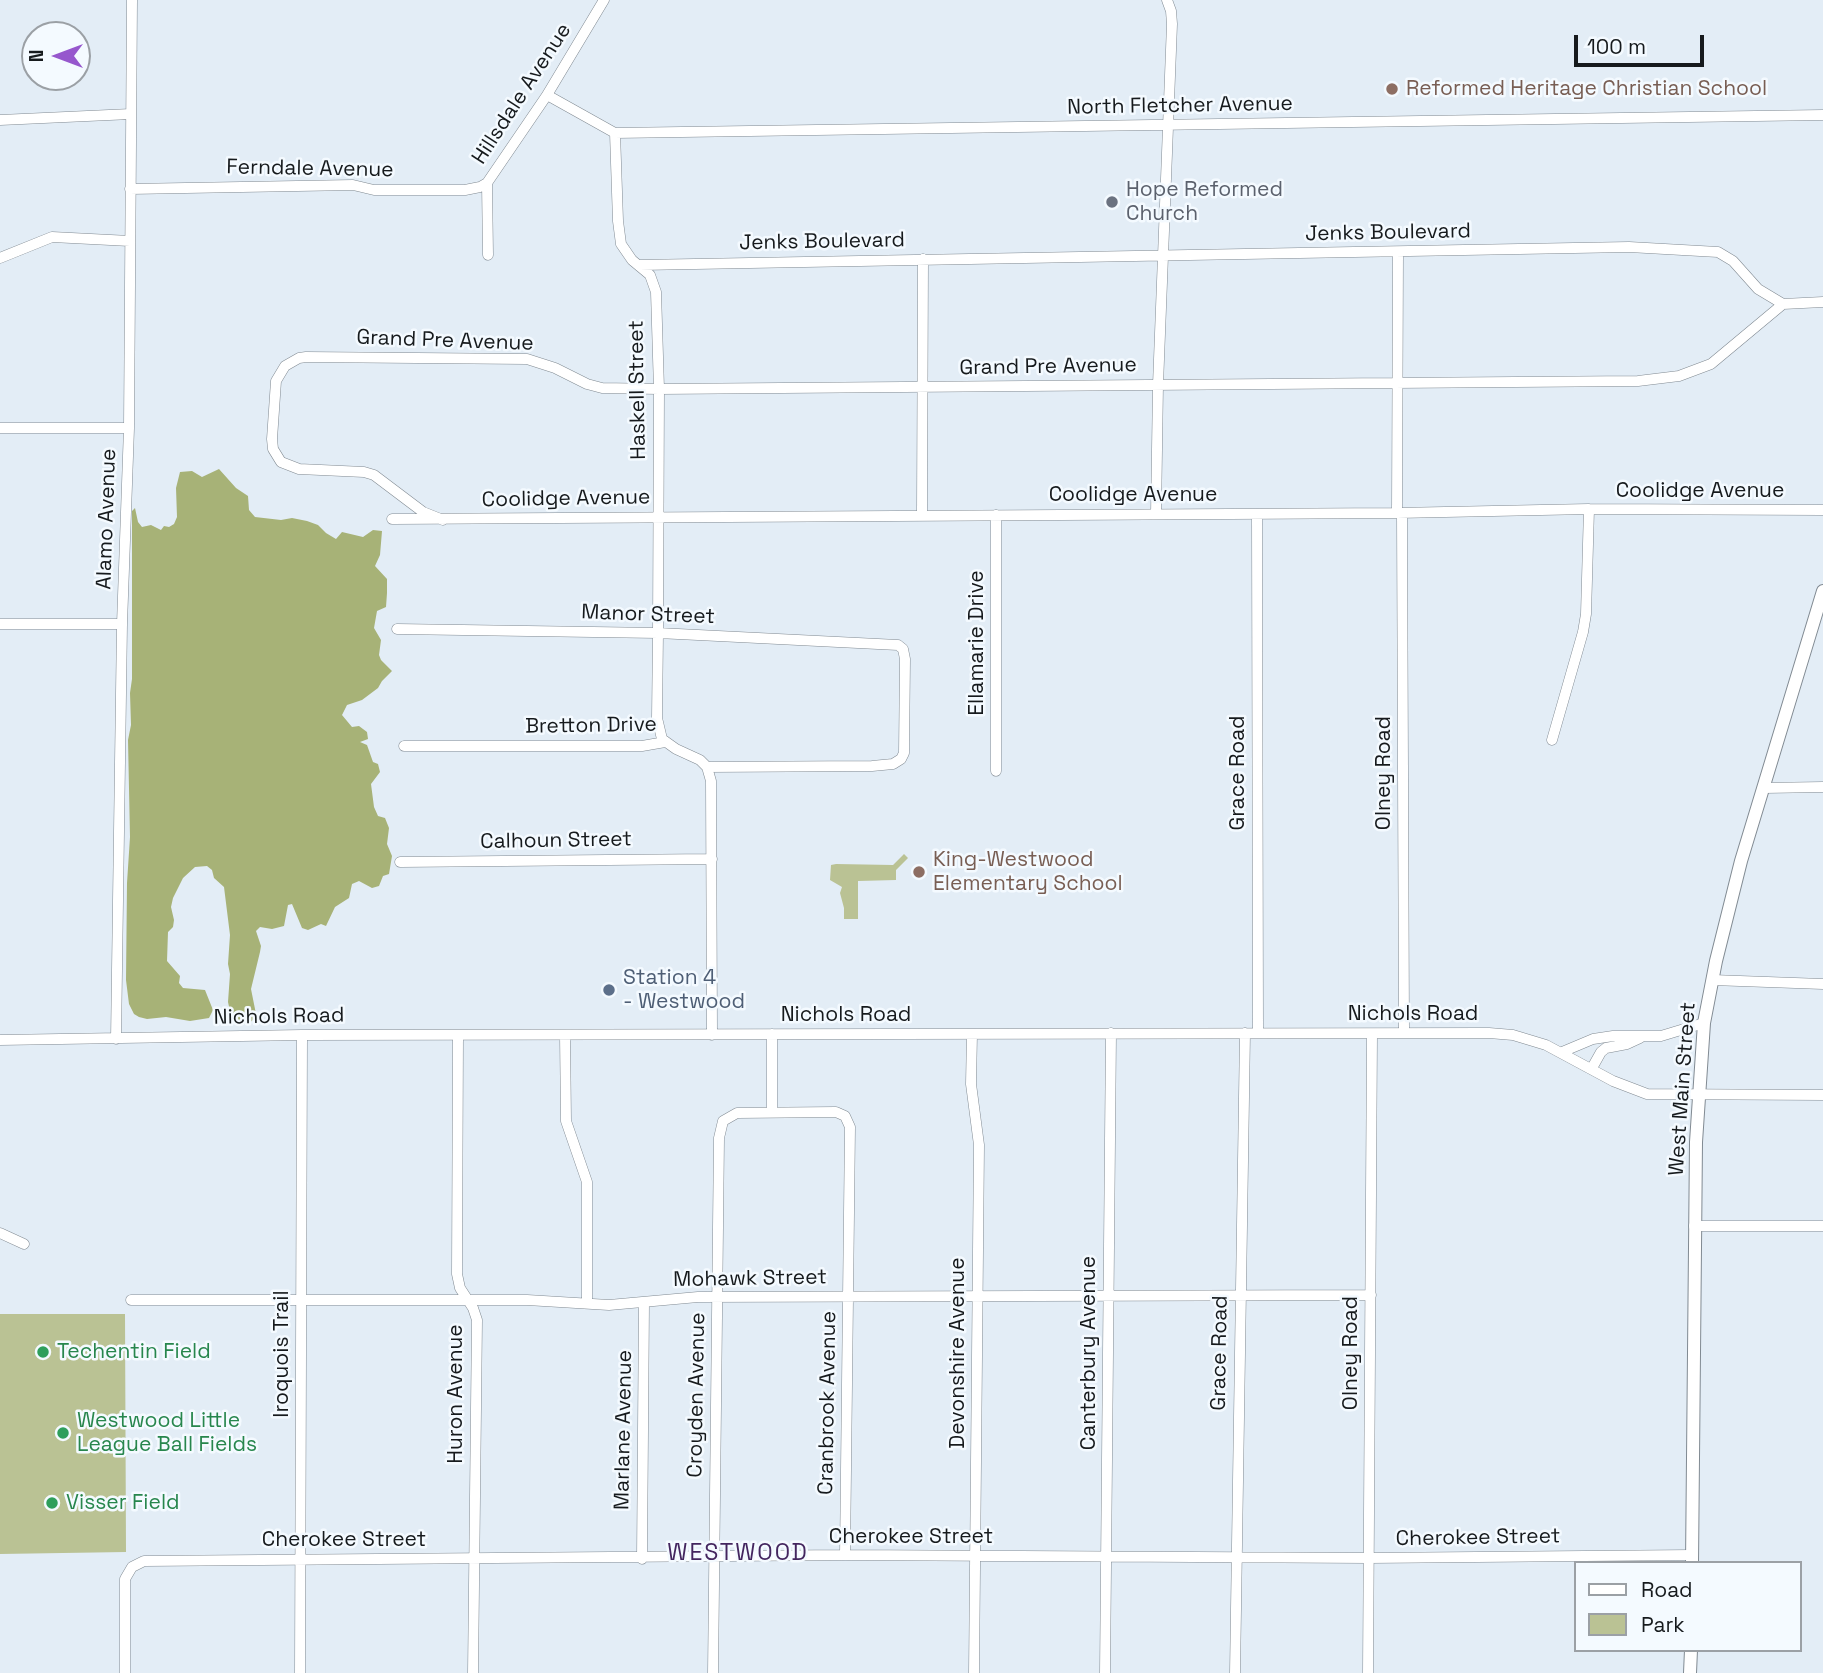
<!DOCTYPE html>
<html>
<head>
<meta charset="utf-8">
<style>
  body { margin:0 }
  #map { position:relative; width:1823px; height:1673px; overflow:hidden; background:#e3edf6; font-family:"Space Grotesk",sans-serif }
  canvas { display:block }
  .legend { position:absolute; left:1574px; top:1561px; width:228px; height:91px; box-sizing:border-box; background:#f4faff; border:2px solid #9ba0a5; margin:0; padding:9px 12px; list-style:none; font-size:21px; color:#161a1d }
  .legend li { display:flex; align-items:center; gap:14px; height:35px }
  .legend b { width:35px; border:2px solid #9ba0a5 }
  .north { position:absolute; left:21px; top:21px; width:70px; height:70px; box-sizing:border-box; background:#f4faff; border:2px solid #9ba0a5; border-radius:50%; rotate:270deg; font-size:19px; font-weight:700; line-height:28px; text-align:center; color:#161a1d }
  .north::after { content:''; display:block; margin:auto; width:24px; height:32px; background:#9657cd; clip-path:polygon(50% 0,100% 100%,50% 72%,0 100%) }
  .scale { position:absolute; left:1574px; top:35px; width:130px; height:32px; box-sizing:border-box; border:4px solid #161a1d; border-top:0; padding-left:9px; font-size:21px; line-height:24px; white-space:nowrap; color:#161a1d; -webkit-text-stroke:5px #f4faff; paint-order:stroke }
</style>
</head>
<body>
<div id="map">
<canvas width="1823" height="1673"></canvas>
<ul class="legend">
<li><b style="height:9px;background:#fff"></b>Road</li>
<li><b style="height:19px;background:#bac294"></b>Park</li>
</ul>
<div class="north">N</div>
<div class="scale">100 m</div>
</div>
<script>
const ctx = document.querySelector('canvas').getContext('2d');
ctx.lineJoin = 'round';
function paint(path, color) { ctx.fillStyle = color; ctx.fill(path, 'evenodd'); }
const toPath = rows => new Path2D(rows.map(r => 'M' + r).join(''));
function strokePath(path, color, width, dash) { ctx.strokeStyle = color; ctx.lineWidth = width; ctx.lineCap = dash ? 'butt' : 'round'; ctx.setLineDash(dash || []); ctx.stroke(path); }
function drawText(font, color, halo, rows, align = 'center') {
  ctx.font = font + ' "Space Grotesk",sans-serif'; ctx.lineWidth = 5; ctx.setLineDash([]); ctx.textBaseline = 'middle'; ctx.strokeStyle = halo; ctx.fillStyle = color; for (const [text, x, y, turn = 0] of rows) {
    ctx.save(); ctx.translate(x, y); ctx.rotate((+turn || 0) * Math.PI / 180); ctx.textAlign = isNaN(turn) ? turn : align; if (halo) ctx.strokeText(text, 0, 0); ctx.fillText(text, 0, 0); ctx.restore();
  }
}
paint(toPath([
  [904,854,908,858,896,870,896,880,858,881,858,919,844,919,844,908,840,893,842,887,830,880,831,865,836,864,893,865],
  [0,1314,125,1314,126,1552,0,1554]
]), '#bac294');
paint(toPath([
  [219,469,236,488,248,496,249,510,255,517,281,520,292,518,307,521,318,525,326,533,336,539,342,532,363,537,373,530,382,531,380,555,375,566,387,579,387,593,386,607,377,611,374,628,381,640,379,655,381,660,392,671,382,681,378,688,362,700,347,705,342,715,352,727,359,726,367,732,368,739,360,742,367,745,373,762,378,764,380,772,371,784,374,807,378,816,385,818,389,828,387,844,392,856,389,874,383,876,379,886,372,888,359,881,352,884,349,898,335,907,326,926,321,924,308,930,302,928,292,904,288,905,284,926,272,929,260,927,256,931,261,946,260,952,251,989,256,1014,252,1021,244,1024,232,1020,228,1002,230,974,228,964,230,935,224,887,214,878,212,870,207,866,195,867,183,878,173,898,171,907,174,920,173,927,168,932,167,961,180,976,179,983,183,988,205,990,213,1010,209,1018,190,1021,166,1017,147,1019,139,1017,134,1014,129,1004,126,980,127,883,130,837,128,740,131,725,130,693,132,679,132,511,135,508,138,522,142,527,151,525,161,530,164,526,169,527,174,524,177,517,176,488,180,472,192,471,202,477]
]), '#a7b277');
const minor = toPath([
  [547,95,615,133,1823,115],
  [0,120,131,114],
  [130,189,353,185,374,190,465,190,480,187,487,183],
  [488,255,487,183,547,95,604,0],
  [0,258,52,237,130,241],
  [640,265,1629,247,1718,252,1733,261,1758,289,1783,304],
  [0,428,129,428],
  [1397,513,1398,252],
  [1402,513,1404,1033],
  [922,514,923,259],
  [1156,514,1158,385,1172,24,1171,11,1167,0],
  [1257,514,1258,1033],
  [996,515,996,771],
  [392,519,1397,513,1589,509,1823,510],
  [443,520,423,512,374,475,364,472,299,469,281,462,273,449,272,439,276,381,285,366,299,358,306,357,527,359,555,368,587,384,602,388,659,389,1638,381,1679,376,1711,364,1783,304,1823,302],
  [0,624,122,624],
  [397,629,658,633,898,645,903,649,905,659,904,753,901,759,893,764,872,766,707,767,700,760,676,749,662,739,657,718,658,633,659,389,656,292,650,275,632,260,621,244,618,221,615,133],
  [1552,740,1583,632,1586,614,1589,509],
  [404,746,642,746,665,742],
  [707,767,711,781,712,1035],
  [1764,788,1823,787],
  [400,862,712,859],
  [1712,980,1823,984],
  [772,1034,772,1112],
  [972,1034,971,1084,979,1145,974,1673],
  [565,1035,566,1121,587,1182,587,1303],
  [458,1036,457,1274,460,1288,473,1308,477,1320,473,1673],
  [116,1039,122,624,129,428,132,0],
  [0,1040,302,1035,1489,1033,1513,1035,1546,1045,1613,1081,1647,1094,1823,1095],
  [1562,1052,1593,1039,1613,1036,1661,1036,1704,1023],
  [1592,1068,1601,1052,1606,1048,1627,1044,1640,1038],
  [1694,1226,1823,1226],
  [0,1233,24,1244],
  [131,1300,527,1300,609,1305,698,1297,1371,1295],
  [642,1559,644,1302],
  [125,1673,125,1579,132,1567,144,1561,845,1555,1369,1558,1692,1555],
  [300,1673,302,1035],
  [713,1673,719,1138,723,1121,737,1113,836,1112,845,1116,850,1127,845,1555],
  [1105,1673,1111,1033],
  [1235,1673,1245,1033],
  [1368,1673,1372,1034]
]);
const major = toPath([
  [1692,1563,1696,1142,1704,1023,1716,961,1741,861,1823,591],
  [1690,1673,1691,1650]
]);
strokePath(minor, '#818a92', 11);
strokePath(major, '#818a92', 14);
strokePath(minor, '#fff', 10);
strokePath(major, '#fff', 12);
for (const [x, y, r, color] of [
  [1392,89,7,"#8d6e63"],
  [1112,202,7,"#6b7280"],
  [919,872,7,"#8d6e63"],
  [609,990,7,"#5c6f8a"],
  [43,1352,7,"#2e9e5b"],
  [63,1433,7,"#2e9e5b"],
  [52,1503,7,"#2e9e5b"]
]) { const dot = new Path2D(); dot.arc(x, y, r, 0, 2 * Math.PI); ctx.fillStyle = color; ctx.fill(dot); strokePath(dot, '#f4faff', 2.5); }
drawText('21px', '#785e54', '#f4faff', [
  ["Reformed Heritage Christian School",1406,89],
  ["King-Westwood",933,860],
  ["Elementary School",933,884]
], 'left');
drawText('21px', '#161a1d', '#f4faff', [
  ["Hillsdale Avenue",522,94,-57],
  ["North Fletcher Avenue",1180,106,-1],
  ["Ferndale Avenue",310,169,1],
  ["Jenks Boulevard",1388,233,-1],
  ["Jenks Boulevard",822,242,-1],
  ["Grand Pre Avenue",445,341,2],
  ["Grand Pre Avenue",1048,367,-1],
  ["Haskell Street",638,390,-91],
  ["Coolidge Avenue",1700,491],
  ["Coolidge Avenue",1133,495],
  ["Coolidge Avenue",566,499,-1],
  ["Alamo Avenue",107,519,-88],
  ["Manor Street",648,615,2],
  ["Ellamarie Drive",977,643,-90],
  ["Bretton Drive",591,726,-1],
  ["Grace Road",1238,773,-90],
  ["Olney Road",1384,773,-90],
  ["Calhoun Street",556,841,-1],
  ["Nichols Road",1413,1014],
  ["Nichols Road",846,1015],
  ["Nichols Road",279,1017,-1],
  ["West Main Street",1683,1089,-86],
  ["Mohawk Street",750,1279,-1],
  ["Devonshire Avenue",958,1353,-90],
  ["Canterbury Avenue",1089,1353,-90],
  ["Grace Road",1220,1353,-89],
  ["Olney Road",1351,1353,-90],
  ["Iroquois Trail",282,1354,-90],
  ["Huron Avenue",456,1394,-90],
  ["Croyden Avenue",697,1395,-89],
  ["Cranbrook Avenue",828,1403,-89],
  ["Marlane Avenue",624,1430,-89],
  ["Cherokee Street",911,1537],
  ["Cherokee Street",1478,1538,-1],
  ["Cherokee Street",344,1540]
]);
drawText('21px', '#5b616d', '#f4faff', [
  ["Hope Reformed",1126,190],
  ["Church",1126,214]
], 'left');
drawText('21px', '#4e5e75', '#f4faff', [
  ["Station 4",623,978],
  ["- Westwood",623,1002]
], 'left');
drawText('21px', '#27864d', '#f4faff', [
  ["Techentin Field",57,1352],
  ["Westwood Little",77,1421],
  ["League Ball Fields",77,1445],
  ["Visser Field",66,1503]
], 'left');
ctx.letterSpacing = '2px';
drawText('23px', '#44265f', '#f4faff', [
  ["WESTWOOD",738,1554]
]);
ctx.letterSpacing = '0px';
</script>
</body>
</html>
